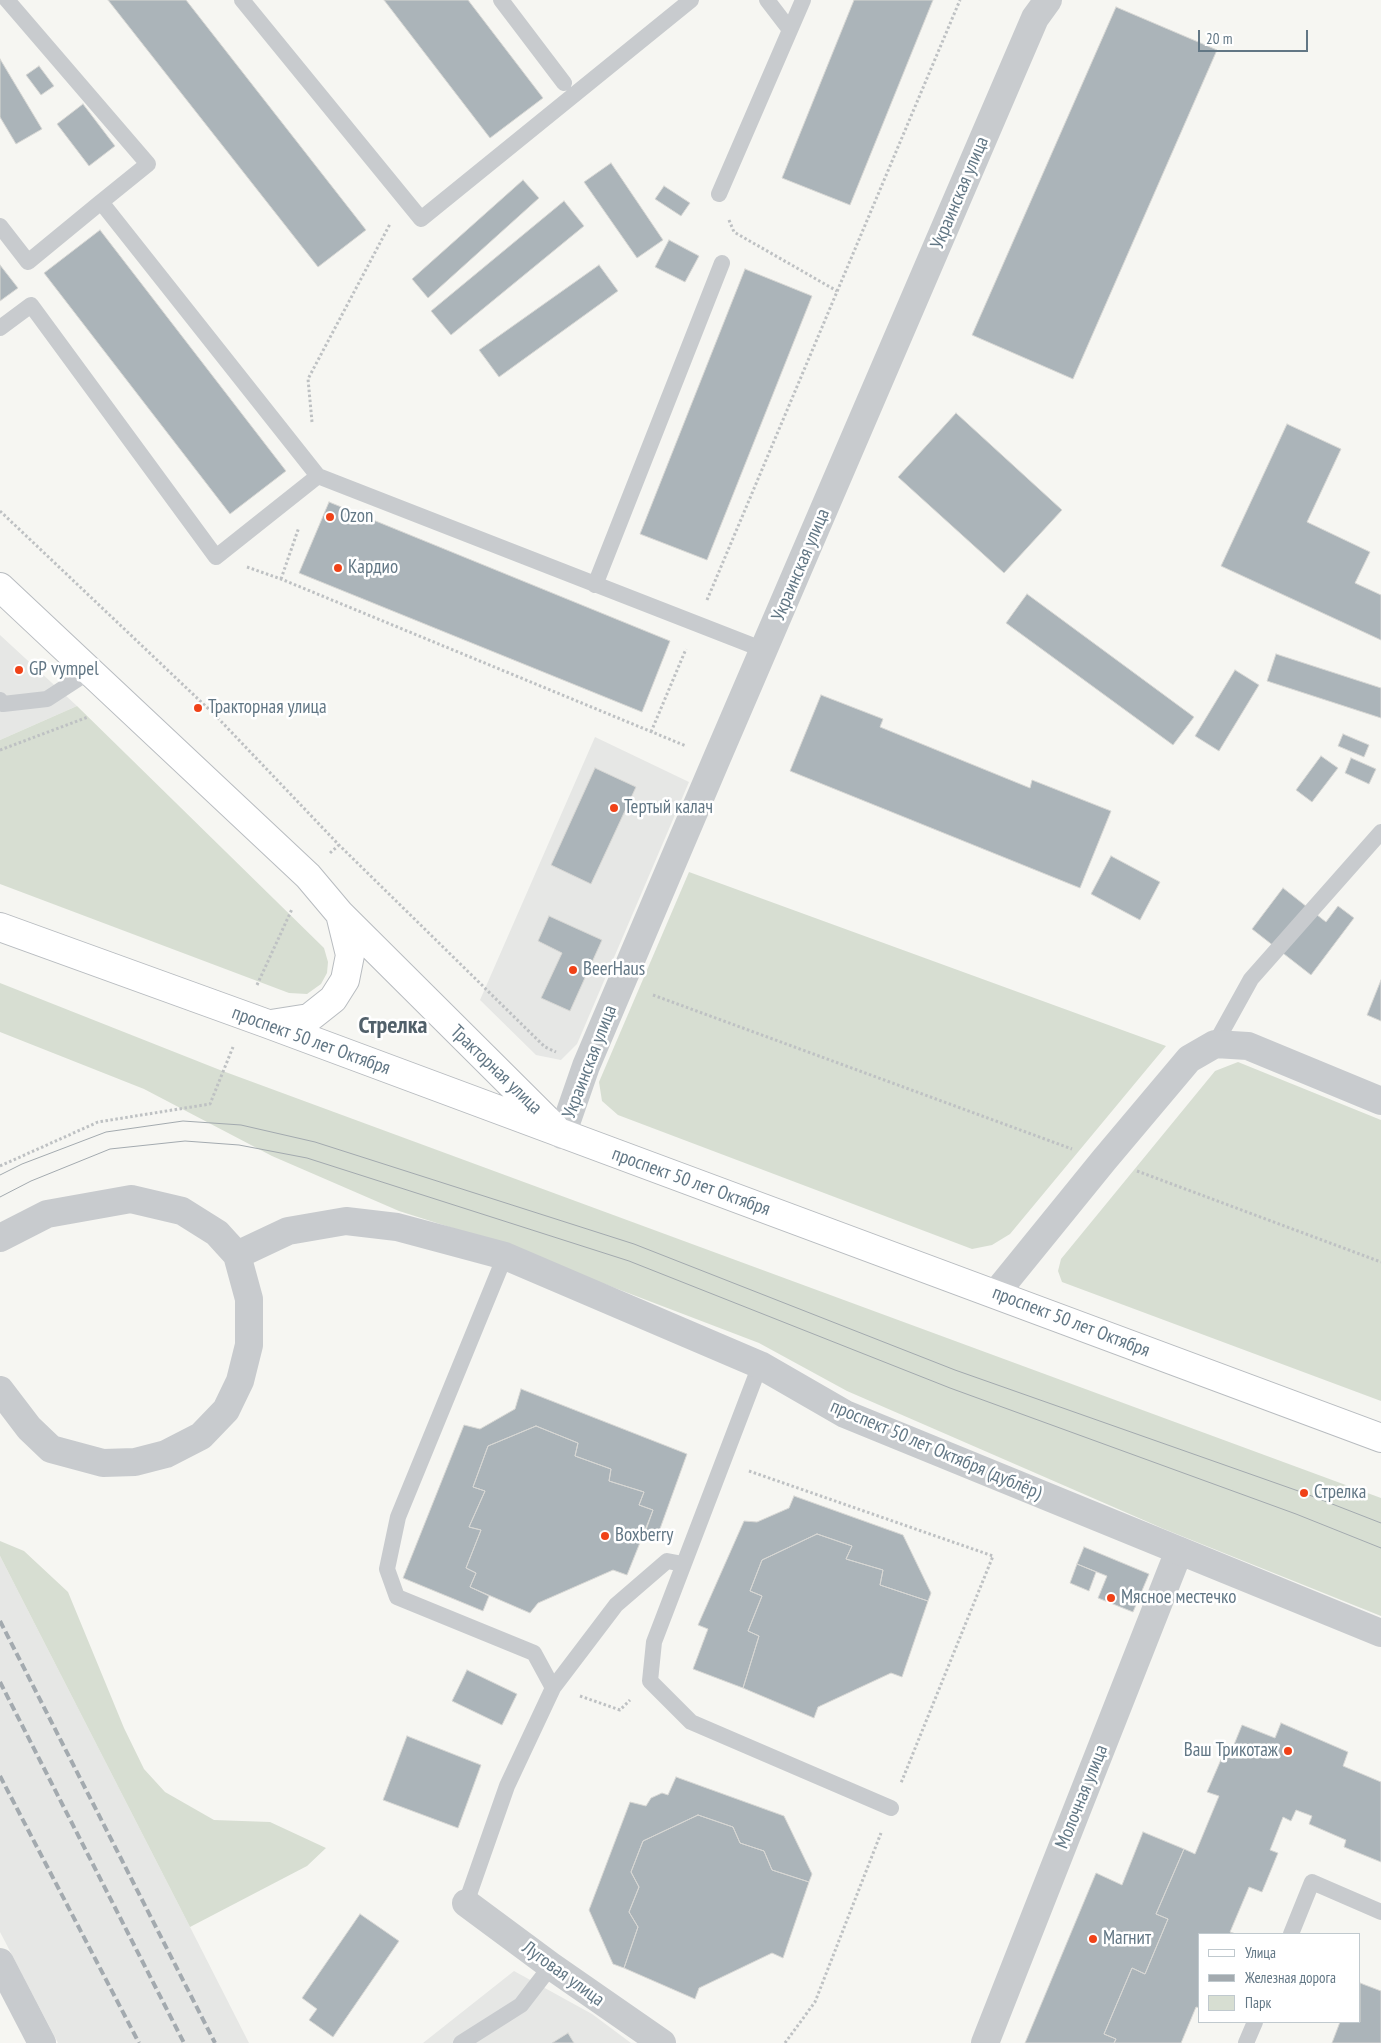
<!DOCTYPE html>
<html>
<head>
<meta charset="utf-8">
<style>
  body { margin:0 }
  #map { position:relative; width:1381px; height:2043px; overflow:hidden; background:#f6f6f2; font-family:"PT Sans Narrow",sans-serif }
  canvas { display:block }
  .legend { position:absolute; left:1198px; top:1933px; width:162px; height:90px; box-sizing:border-box; background:#fff; border:1px solid #c0c9ce; margin:0; padding:6px 9px; list-style:none; font-size:15px; color:#627785 }
  .legend li { display:flex; align-items:center; gap:10px; height:25px }
  .legend b { width:25px; border:1px solid #c0c9ce }
  .scale { position:absolute; left:1198px; top:30px; width:110px; height:22px; box-sizing:border-box; border:2px solid #627785; border-top:0; padding-left:6px; font-size:15px; line-height:18px; white-space:nowrap; color:#627785; -webkit-text-stroke:4px #fff; paint-order:stroke }
</style>
</head>
<body>
<div id="map">
<canvas width="1381" height="2043"></canvas>
<ul class="legend">
<li><b style="height:6px;background:#fff"></b>Улица</li>
<li><b style="height:6px;background:#a3aaaf"></b>Железная дорога</li>
<li><b style="height:14px;background:#d7ded2"></b>Парк</li>
</ul>
<div class="scale">20 m</div>
</div>
<script>
const ctx = document.querySelector('canvas').getContext('2d');
ctx.lineJoin = 'round';
function paint(path, color) { ctx.fillStyle = color; ctx.fill(path, 'evenodd'); }
const toPath = rows => new Path2D(rows.map(r => 'M' + r).join(''));
function strokePath(path, color, width, dash) { ctx.strokeStyle = color; ctx.lineWidth = width; ctx.lineCap = dash ? 'butt' : 'round'; ctx.setLineDash(dash || []); ctx.stroke(path); }
function drawText(font, color, halo, rows, align = 'center') {
  ctx.font = font + ' "PT Sans Narrow",sans-serif'; ctx.lineWidth = 5; ctx.setLineDash([]); ctx.textBaseline = 'middle'; ctx.strokeStyle = halo; ctx.fillStyle = color; for (const [text, x, y, turn = 0] of rows) {
    ctx.save(); ctx.translate(x, y); ctx.rotate((+turn || 0) * Math.PI / 180); ctx.textAlign = isNaN(turn) ? turn : align; if (halo) ctx.strokeText(text, 0, 0); ctx.fillText(text, 0, 0); ctx.restore();
  }
}
paint(toPath([
  [0,635,77,706,0,740],
  [595,737,689,782,577,1044,561,1060,536,1055,480,1000],
  [0,1556,190,1927,249,2043,58,2043,0,1932],
  [514,1971,592,2014,631,2043,423,2043]
]), '#e6e7e5');
paint(toPath([
  [77,706,324,948,328,962,327,973,321,984,307,994,289,993,0,884,0,740],
  [689,872,1166,1046,1010,1234,992,1245,972,1249,618,1115,602,1101,599,1082],
  [0,983,220,1070,1381,1498,1381,1616,1164,1529,847,1391,759,1343,484,1238,399,1211,272,1156,144,1089,0,1032],
  [1238,1062,1381,1120,1381,1401,1062,1282,1058,1271,1061,1259,1215,1071],
  [0,1541,24,1551,68,1592,124,1728,144,1769,165,1792,214,1820,270,1822,326,1848,307,1866,190,1927,0,1556]
]), '#d7ded2');
const building = toPath([
  [108,0,186,0,366,230,318,267,108,0],
  [384,0,468,0,543,98,490,138,384,0],
  [854,0,933,0,850,205,782,178,854,0],
  [1116,7,1217,50,1073,379,972,335,1116,7],
  [0,59,42,129,16,144,0,117,0,59],
  [39,66,54,86,41,95,26,75,39,66],
  [83,104,115,146,89,166,57,124,83,104],
  [611,163,663,240,637,258,584,182,611,163],
  [523,180,539,198,428,298,412,279,523,180],
  [664,186,690,203,681,216,655,199,664,186],
  [564,201,584,226,451,335,431,311,564,201],
  [100,230,286,471,230,514,44,273,100,230],
  [669,240,699,256,685,282,655,267,669,240],
  [0,265,18,288,0,301,0,265],
  [599,265,618,291,499,377,479,350,599,265],
  [745,269,812,296,707,560,640,534,745,269],
  [956,413,1062,510,1004,573,898,477,956,413],
  [1287,424,1341,449,1307,522,1370,552,1355,583,1381,595,1381,640,1221,566,1287,424],
  [329,502,670,641,642,712,299,573,329,502],
  [1027,594,1194,717,1173,745,1006,623,1027,594],
  [1276,654,1381,688,1381,718,1267,681,1276,654],
  [1235,670,1259,685,1219,751,1195,736,1235,670],
  [821,695,883,719,880,727,1030,788,1032,780,1111,811,1080,888,790,771,821,695],
  [1343,734,1369,745,1364,757,1338,746,1343,734],
  [1321,756,1338,768,1312,802,1296,790,1321,756],
  [1351,758,1376,769,1369,784,1345,773,1351,758],
  [595,768,636,787,591,884,551,865,595,768],
  [1111,856,1160,882,1140,920,1091,894,1111,856],
  [1283,888,1326,922,1338,906,1354,918,1311,975,1252,929,1283,888],
  [549,916,602,940,570,1011,541,998,562,953,538,941,549,916],
  [1381,980,1381,1021,1367,1015,1381,980],
  [521,1389,687,1454,657,1537,645,1533,653,1510,639,1505,644,1492,609,1481,611,1469,575,1456,578,1443,536,1426,488,1446,473,1487,485,1491,469,1527,481,1530,466,1568,476,1573,470,1587,489,1596,483,1611,403,1578,464,1425,480,1429,515,1409,521,1389],
  [536,1426,578,1443,575,1456,611,1469,609,1481,644,1492,639,1505,653,1510,627,1575,613,1570,538,1603,530,1613,470,1587,476,1573,466,1568,481,1530,469,1527,485,1491,473,1487,488,1446,536,1426],
  [794,1496,903,1535,931,1593,928,1601,880,1585,883,1570,846,1559,852,1546,817,1534,762,1560,750,1591,762,1596,748,1631,759,1636,743,1688,693,1669,708,1629,698,1625,744,1521,757,1522,789,1508,794,1496],
  [817,1534,852,1546,846,1559,883,1570,880,1585,928,1601,902,1677,891,1673,818,1707,814,1718,743,1688,759,1636,748,1631,762,1596,750,1591,762,1560,817,1534],
  [1084,1547,1149,1574,1133,1612,1098,1598,1107,1576,1077,1564,1084,1547],
  [1077,1564,1096,1572,1089,1591,1070,1583,1077,1564],
  [467,1670,517,1694,502,1725,452,1701,467,1670],
  [1281,1723,1348,1752,1343,1766,1381,1782,1381,1862,1344,1847,1346,1840,1309,1824,1312,1816,1296,1810,1291,1821,1283,1817,1270,1850,1278,1853,1262,1892,1249,1887,1230,1932,1236,1934,1200,1934,1200,2008,1196,2007,1181,2043,1114,2043,1116,2039,1104,2034,1132,1968,1145,1974,1168,1919,1156,1914,1184,1849,1195,1854,1219,1796,1207,1792,1223,1755,1229,1757,1242,1725,1275,1738,1281,1723],
  [407,1736,481,1765,458,1828,383,1800,407,1736],
  [676,1777,784,1816,812,1874,809,1882,772,1870,764,1851,740,1843,733,1827,698,1815,643,1841,631,1872,639,1887,629,1912,638,1927,624,1968,613,1964,589,1910,630,1802,646,1806,651,1798,662,1793,668,1795,676,1777],
  [698,1815,733,1827,740,1843,764,1851,772,1870,809,1882,783,1958,772,1953,699,1988,695,1999,624,1968,638,1927,629,1912,639,1887,631,1872,643,1841,698,1815],
  [1143,1832,1184,1849,1156,1914,1168,1919,1145,1974,1132,1968,1104,2034,1116,2039,1114,2043,1025,2043,1096,1873,1122,1885,1143,1832],
  [360,1914,399,1941,333,2037,309,2020,317,2009,302,1998,360,1914],
  [1360,1983,1381,1991,1381,2043,1332,2043,1340,2022,1360,2022,1360,1983],
  [568,2033,574,2043,552,2043,568,2033]
]);
paint(building, '#abb4b9');
strokePath(building, '#d7d7d4', 1);
const primary = toPath([
  [0,587,308,876,340,914,554,1127],
  [0,927,268,1024,1381,1438],
  [271,1024,309,1018,333,999,345,980,350,955,340,914]
]);
strokePath(primary, '#b8bcc0', 30);
strokePath(toPath([
  [729,220,734,232,837,291],
  [312,422,308,379,390,224],
  [0,511,216,716,339,845,545,1047,556,1052],
  [247,567,281,579,686,746],
  [281,579,299,527],
  [707,600,960,0],
  [651,732,686,649],
  [0,750,88,717],
  [330,853,339,845],
  [257,985,292,909],
  [653,995,1072,1149],
  [0,1166,98,1122,210,1104,233,1047],
  [1137,1171,1381,1262],
  [749,1471,993,1556,901,1783],
  [580,1696,620,1710,630,1700],
  [785,2043,815,2002,881,1833]
]), '#bec1c3', 3, [2.5, 2.5]);
strokePath(toPath([
  [7,0,148,164,101,202],
  [242,0,421,219,691,0],
  [501,0,564,83],
  [767,0,790,30],
  [719,194,803,0],
  [0,226,28,262,101,202,318,476,764,650],
  [0,328,31,305,216,557,318,476],
  [595,585,722,263],
  [0,700,3,704,47,699,90,671],
  [1215,1044,1251,979,1381,832],
  [505,1256,398,1517,387,1569,397,1597,534,1653,553,1688],
  [760,1365,654,1642,650,1681,691,1722,891,1808],
  [466,1903,507,1786,553,1688,616,1605,667,1561,683,1564],
  [1291,1934,1312,1882,1381,1912],
  [461,2043,521,2005,551,1966],
  [1246,2043,1255,2022]
]), '#c8cbce', 16);
strokePath(toPath([
  [562,1135,586,1066,717,758,1035,18,1048,0],
  [996,1293,1104,1160,1189,1059,1215,1044,1248,1046,1381,1101],
  [466,1903,551,1966,662,2043],
  [0,1962,42,2043],
  [985,2043,1179,1551]
]), '#c8cbce', 28);
strokePath(toPath([
  [0,1238,47,1214,131,1199,182,1211,217,1233,237,1255,249,1299,249,1345,240,1381,226,1410,201,1436,166,1454,135,1462,103,1463,51,1449,29,1428,0,1390],
  [237,1255,288,1231,346,1221,397,1227,505,1256,760,1365,845,1414,1381,1633]
]), '#c8cbce', 28);
strokePath(primary, '#fff', 28);
strokePath(toPath([
  [0,1175,22,1164,106,1132,183,1121,241,1125,315,1142,634,1244,955,1370,1304,1493,1381,1523],
  [0,1197,31,1181,110,1149,185,1141,239,1145,307,1158,629,1261,950,1388,1296,1514,1381,1548]
]), '#a3aaaf', 1);
strokePath(toPath([
  [0,1621,215,2043],
  [0,1682,184,2043],
  [0,1776,139,2043]
]), '#a3aaaf', 4, [8, 4]);
for (const [x, y, r, color] of [
  [330,517,5,"#f04218"],
  [338,568,5,"#f04218"],
  [19,670,5,"#f04218"],
  [198,708,5,"#f04218"],
  [614,808,5,"#f04218"],
  [573,970,5,"#f04218"],
  [1304,1493,5,"#f04218"],
  [605,1536,5,"#f04218"],
  [1111,1598,5,"#f04218"],
  [1288,1751,5,"#f04218"],
  [1093,1939,5,"#f04218"]
]) { const dot = new Path2D(); dot.arc(x, y, r, 0, 2 * Math.PI); ctx.fillStyle = color; ctx.fill(dot); strokePath(dot, '#fff', 2); }
drawText('19px', '#627785', '#fff', [
  ["Украинская улица",960,193,-67],
  ["Украинская улица",801,565,-67],
  ["проспект 50 лет Октября",311,1041,20],
  ["Украинская улица",590,1062,-69],
  ["Тракторная улица",496,1070,44],
  ["проспект 50 лет Октября",691,1182,20],
  ["проспект 50 лет Октября",1071,1322,21],
  ["проспект 50 лет Октября (дублёр)",936,1450,23],
  ["Молочная улица",1082,1797,-68],
  ["Луговая улица",563,1974,36]
]);
drawText('19px', '#627785', '#fff', [
  ["Ozon",340,517],
  ["Кардио",348,568],
  ["GP vympel",29,670],
  ["Тракторная улица",208,708],
  ["Тертый калач",624,808],
  ["BeerHaus",583,970],
  ["Стрелка",1314,1493],
  ["Boxberry",615,1536],
  ["Мясное местечко",1121,1598],
  ["Ваш Трикотаж",1278,1751,"right"],
  ["Магнит",1103,1939]
], 'left');
drawText('bold 24px', '#51606a', '#fff', [
  ["Стрелка",393,1026]
]);
</script>
</body>
</html>
